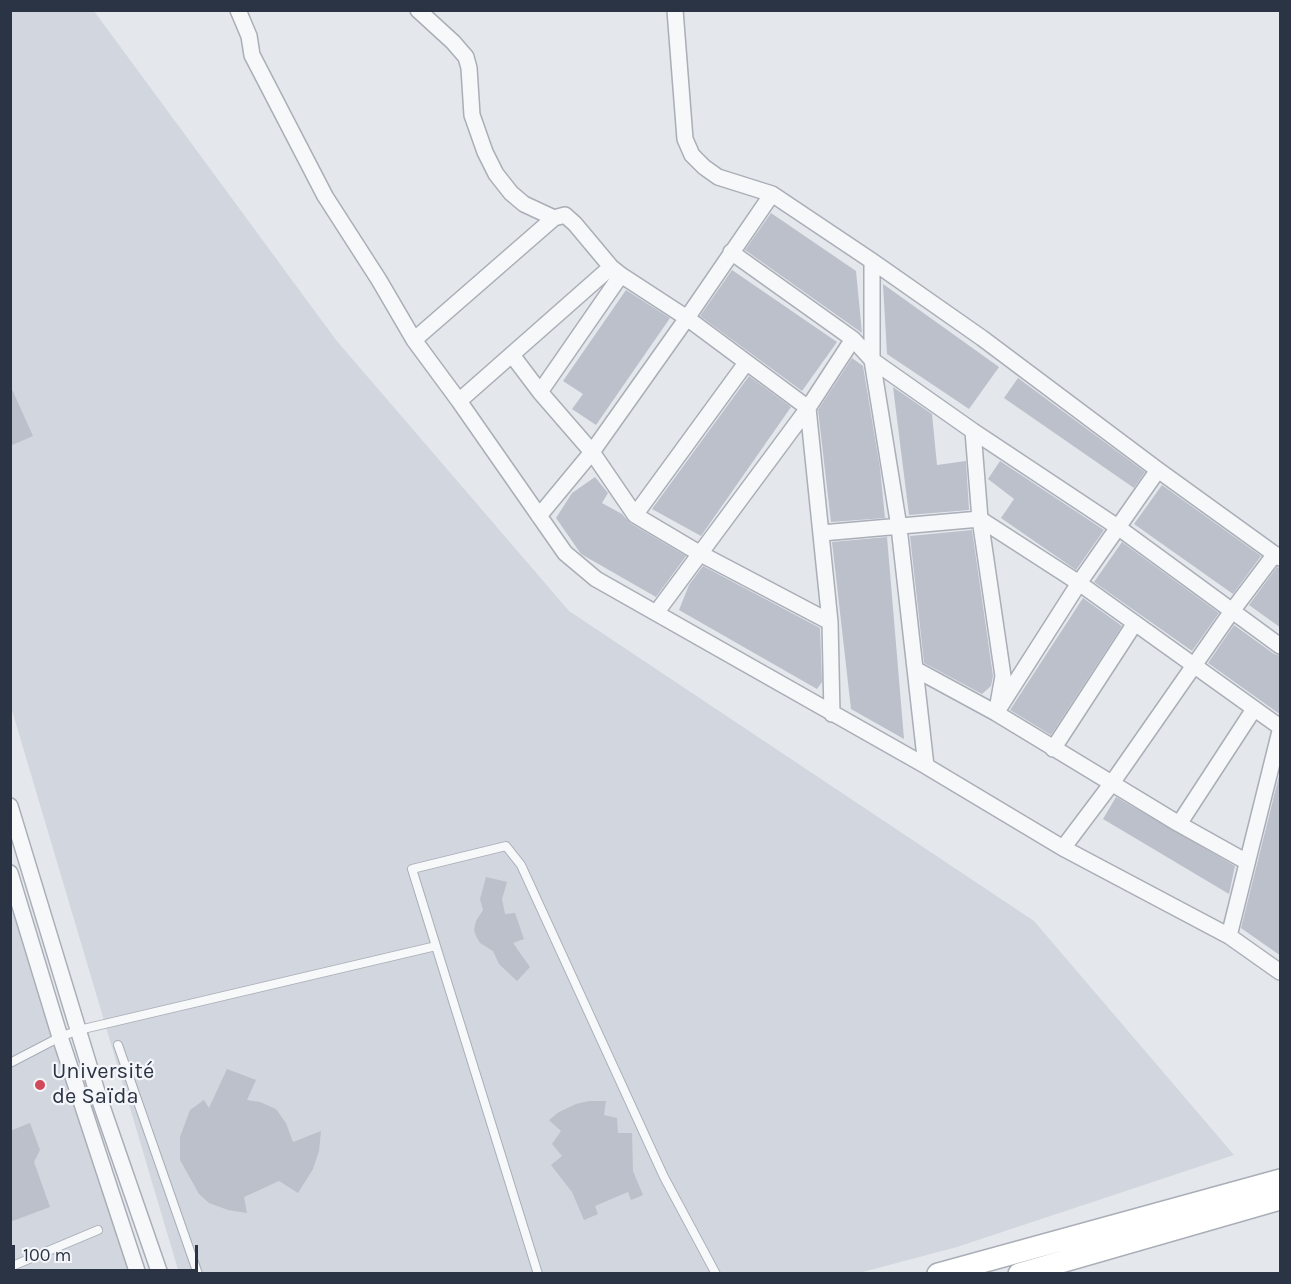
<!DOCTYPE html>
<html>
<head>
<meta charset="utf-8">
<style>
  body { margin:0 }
  #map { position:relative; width:1291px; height:1284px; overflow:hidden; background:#e4e7ec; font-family:Karla,sans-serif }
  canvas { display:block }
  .frame { position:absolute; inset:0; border:12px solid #2b3445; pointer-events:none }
  .scale { position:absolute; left:12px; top:1245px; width:186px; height:27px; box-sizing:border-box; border:3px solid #2b3445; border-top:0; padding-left:8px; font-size:18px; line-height:21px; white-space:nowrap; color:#2b3445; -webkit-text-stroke:4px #f4f6f9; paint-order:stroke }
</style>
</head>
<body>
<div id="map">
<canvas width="1291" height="1284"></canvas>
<div class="frame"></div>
<div class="scale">100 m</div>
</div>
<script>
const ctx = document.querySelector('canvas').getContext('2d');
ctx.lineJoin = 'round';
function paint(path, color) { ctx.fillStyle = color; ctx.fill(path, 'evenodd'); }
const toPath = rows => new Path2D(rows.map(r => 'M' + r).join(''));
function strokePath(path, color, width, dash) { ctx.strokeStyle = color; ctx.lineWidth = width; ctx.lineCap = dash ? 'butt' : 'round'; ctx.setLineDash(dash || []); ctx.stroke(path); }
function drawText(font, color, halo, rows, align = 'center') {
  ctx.font = font + ' Karla,sans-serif'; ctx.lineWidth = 4.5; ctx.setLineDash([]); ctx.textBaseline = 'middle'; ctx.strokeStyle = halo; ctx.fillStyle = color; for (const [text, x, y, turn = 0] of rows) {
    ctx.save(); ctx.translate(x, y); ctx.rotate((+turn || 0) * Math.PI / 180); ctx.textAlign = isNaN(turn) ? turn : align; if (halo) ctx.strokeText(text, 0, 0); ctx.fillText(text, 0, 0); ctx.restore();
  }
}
paint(toPath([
  [10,11,94,11,336,340,569,611,1034,921,1234,1155,957,1247,859,1273,179,1273,11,707],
  [11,897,129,1273,11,1273]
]), '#d2d6de');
paint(toPath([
  [771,213,856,271,862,333,745,250],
  [732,270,837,342,802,391,700,316],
  [883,284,999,367,969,409,887,354],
  [626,290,670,318,596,425,572,409,583,394,563,381],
  [852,358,863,366,880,468,885,518,831,522,818,410],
  [749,376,791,407,701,536,652,509],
  [1018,378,1145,472,1134,488,1004,398],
  [10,385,33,436,10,446],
  [893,387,932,414,937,465,966,461,969,510,909,515],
  [1000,461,1104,530,1076,570,1001,518,1014,499,988,479],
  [595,477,608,493,602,503,622,514,630,523,686,556,656,597,581,554,556,518,572,493],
  [1162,485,1261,556,1233,594,1134,524],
  [972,530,993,676,991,686,982,694,924,663,910,536],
  [887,537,904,739,851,709,832,542],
  [1122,542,1219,613,1192,651,1094,582],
  [703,566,820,628,822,682,817,689,679,610,689,585],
  [1277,567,1281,568,1281,628,1249,605],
  [1083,598,1122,626,1051,735,1010,710],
  [1234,625,1274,654,1281,656,1281,715,1208,663],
  [1279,776,1281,776,1281,956,1241,928],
  [1116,797,1235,866,1229,894,1103,819],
  [486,877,507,882,502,899,505,914,515,913,524,939,513,943,530,967,517,981,499,964,493,951,480,943,476,936,474,930,476,921,483,910,480,899],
  [227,1069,256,1080,247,1100,260,1102,276,1109,286,1123,293,1142,321,1131,319,1151,313,1169,298,1193,279,1181,244,1197,247,1213,228,1210,209,1203,199,1194,180,1160,180,1137,190,1110,204,1100,209,1108],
  [589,1101,606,1101,604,1115,617,1118,618,1133,632,1133,633,1171,643,1195,631,1200,628,1192,595,1206,598,1214,584,1220,572,1192,551,1165,562,1156,552,1144,561,1131,549,1120,559,1112,576,1104],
  [30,1123,40,1150,34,1162,50,1207,10,1222,10,1131]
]), '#bbc0ca');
const service = toPath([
  [118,1045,198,1274],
  [10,1063,60,1037,79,1030,436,946],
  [10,1267,98,1230],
  [538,1274,412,869,506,846,521,865,664,1177,716,1274]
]);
const minor = toPath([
  [238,10,249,36,252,55,325,196,379,280,414,340,459,401,565,553,596,579,926,766,1063,848,1229,936,1280,972],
  [418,10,453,42,466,57,469,68,472,115,485,152,496,174,511,193,524,204,554,218],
  [675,10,685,139,692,155,704,167,718,177,772,194,872,261,982,338,1158,470,1280,558],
  [731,252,853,339,872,360,973,431,1119,528,1280,646],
  [872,261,872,360,899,527,926,766],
  [414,340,554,218,565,215,575,224,611,267,621,275,687,318,808,408,830,622,832,714],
  [512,355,540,392,592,452,635,515,699,553,830,622],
  [540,392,621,275],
  [459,401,611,267],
  [973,431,980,519,1003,676,998,704],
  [635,515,746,363],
  [539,516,592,452,687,318,772,194],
  [822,533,980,519,1079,583,1280,727],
  [656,613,808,408,853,339],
  [915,669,996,713,1179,824,1247,862],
  [996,713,1079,583,1158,470],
  [1053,749,1135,623],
  [10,806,98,1095,160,1274],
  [1179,824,1254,709],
  [1063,848,1112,783,1232,611,1275,554],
  [10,873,60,1037,138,1274],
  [1229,936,1280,731]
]);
const secondary = toPath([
  [938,1274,1280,1180],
  [1019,1274,1280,1199]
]);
strokePath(service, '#a9aeb7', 10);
strokePath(minor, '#a9aeb7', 18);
strokePath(secondary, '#a9aeb7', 24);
strokePath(service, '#f7f8fa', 8);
strokePath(minor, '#f7f8fa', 15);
strokePath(secondary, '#fff', 21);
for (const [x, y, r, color] of [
  [40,1085,6,"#d1495b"]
]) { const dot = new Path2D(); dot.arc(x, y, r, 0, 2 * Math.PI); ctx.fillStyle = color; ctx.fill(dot); strokePath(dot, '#f4f6f9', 2); }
drawText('22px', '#2b3445', '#f4f6f9', [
  ["Université",52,1072],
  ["de Saïda",52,1097]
], 'left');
</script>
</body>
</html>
